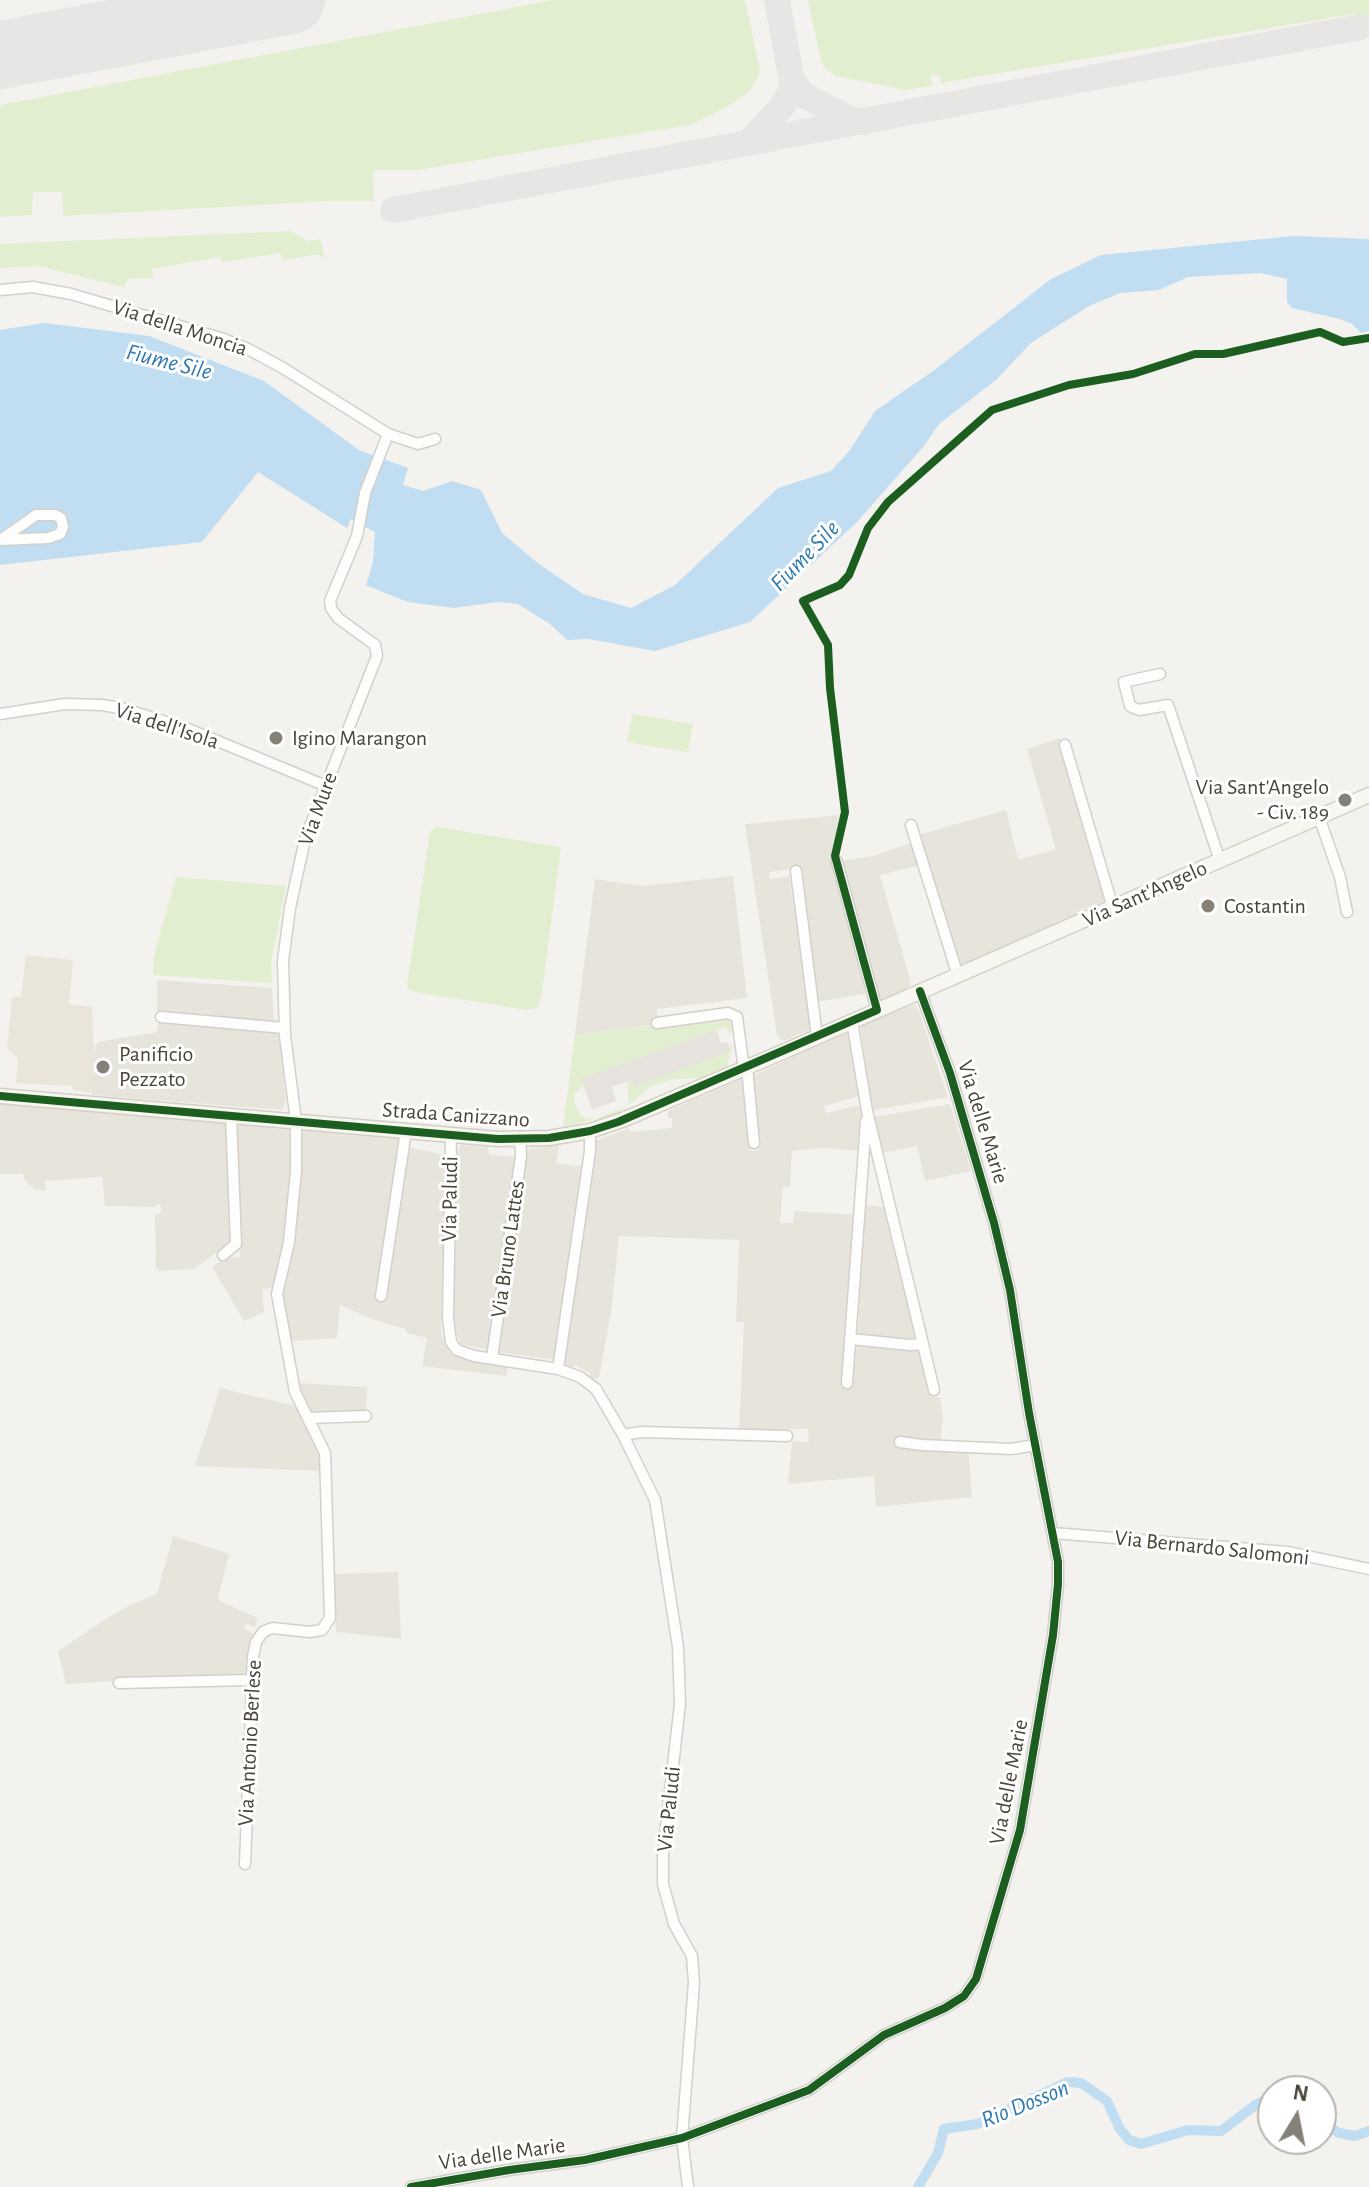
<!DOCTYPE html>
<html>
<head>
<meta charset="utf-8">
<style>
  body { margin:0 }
  #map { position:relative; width:1369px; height:2187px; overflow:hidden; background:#f4f2ee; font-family:"Alegreya Sans",sans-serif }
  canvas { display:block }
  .north { position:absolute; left:1257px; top:2075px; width:80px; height:80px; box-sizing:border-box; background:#fff; border:2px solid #b7b4b0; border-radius:50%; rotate:10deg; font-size:22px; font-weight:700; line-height:32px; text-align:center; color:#4b4439 }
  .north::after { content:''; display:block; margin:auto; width:28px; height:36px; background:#868178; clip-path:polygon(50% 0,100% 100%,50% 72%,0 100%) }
</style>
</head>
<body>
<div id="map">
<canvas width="1369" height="2187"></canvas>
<div class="north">N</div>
</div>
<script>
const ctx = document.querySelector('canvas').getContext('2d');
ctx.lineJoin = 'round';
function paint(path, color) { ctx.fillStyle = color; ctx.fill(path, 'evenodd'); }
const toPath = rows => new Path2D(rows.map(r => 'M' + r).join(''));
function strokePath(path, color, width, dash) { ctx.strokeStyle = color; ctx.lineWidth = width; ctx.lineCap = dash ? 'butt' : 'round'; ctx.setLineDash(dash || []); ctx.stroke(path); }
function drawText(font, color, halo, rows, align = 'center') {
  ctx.font = font + ' "Alegreya Sans",sans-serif'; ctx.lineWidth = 6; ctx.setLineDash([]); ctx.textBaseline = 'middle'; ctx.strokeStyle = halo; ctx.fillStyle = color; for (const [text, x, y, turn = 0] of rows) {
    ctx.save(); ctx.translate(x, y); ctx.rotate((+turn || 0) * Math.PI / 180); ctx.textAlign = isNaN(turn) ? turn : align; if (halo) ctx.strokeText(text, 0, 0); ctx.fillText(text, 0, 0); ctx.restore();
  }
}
paint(toPath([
  [1060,738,1106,901,1076,912,1076,915,958,966,918,835,1006,810,1018,859,1056,850,1027,749],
  [839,815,832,862,868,993,817,1002,800,868,769,872,770,879,789,876,794,909,797,913,811,1029,783,1041,777,1036,745,824],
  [914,842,920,865,880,875,911,983,908,988,879,1001,841,861,873,856],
  [733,876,747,998,657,1009,658,1024,575,1035,595,879,643,886],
  [157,980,272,988,274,1024,157,1013],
  [912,1005,917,1006,948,1097,875,1110,872,1108,861,1030,862,1025],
  [158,1023,275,1031,279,1036,286,1100,282,1110,91,1095,91,1064,97,1042,157,1032],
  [844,1033,849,1034,860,1096,824,1106,826,1113,855,1106,862,1107,859,1151,823,1148,792,1151,790,1187,783,1187,780,1223,793,1223,794,1211,856,1215,844,1381,853,1382,857,1344,921,1351,931,1397,940,1397,943,1418,940,1442,969,1455,972,1497,876,1507,874,1476,788,1484,792,1441,809,1442,808,1429,739,1430,744,1322,736,1322,739,1240,619,1236,611,1312,599,1378,592,1379,589,1377,590,1373,575,1365,572,1368,565,1365,564,1361,595,1141,629,1128,630,1132,672,1128,672,1118,668,1118,668,1111,743,1078,750,1151,759,1150,752,1076],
  [0,1103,227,1121,233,1236,228,1244,194,1269,158,1271,156,1267,155,1216,162,1212,160,1203,155,1207,105,1206,102,1177,45,1181,46,1191,34,1189,26,1182,23,1174,0,1174],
  [950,1104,971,1171,925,1181,917,1146,882,1153,874,1117],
  [239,1124,289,1130,290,1174,284,1243,272,1288,262,1289,264,1312,244,1321,212,1267,224,1258,240,1257,235,1130],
  [304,1130,400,1139,407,1147,445,1155,441,1331,444,1343,452,1355,508,1365,506,1376,422,1366,427,1338,406,1333,406,1329,374,1320,340,1305,337,1338,290,1341,282,1294,295,1242,300,1183,301,1134],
  [460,1145,488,1147,489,1155,517,1157,489,1350,461,1344,454,1329,457,1154],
  [559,1146,556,1163,584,1167,556,1360,498,1352,525,1152,531,1148],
  [864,1205,886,1207,916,1334,914,1339,858,1334],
  [299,1383,367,1387,366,1413,311,1414,304,1404],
  [220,1388,295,1406,318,1452,321,1471,195,1466],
  [173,1536,227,1553,229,1556,218,1597,221,1602,258,1618,255,1627,246,1624,244,1629,254,1634,247,1673,238,1678,114,1681,66,1684,58,1651,104,1620,132,1604,157,1594],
  [398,1572,401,1639,336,1632,334,1574]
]), '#e7e4dc');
paint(toPath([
  [26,955,73,960,69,1004,92,1007,94,1047,90,1093,73,1090,72,1086,16,1083,18,1058,7,1048,12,997,21,997]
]), '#eae5da');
paint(toPath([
  [554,0,745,0,760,71,758,76,749,92,725,108,690,125,448,165,418,170,373,170,374,201,330,201,63,216,62,192,33,192,32,215,0,217,0,105],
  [808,0,1369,0,1369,21,1353,14,941,83,939,74,930,76,932,86,906,90,836,76,826,70,821,61],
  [291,231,307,241,321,239,324,256,321,258,319,254,283,260,280,253,222,262,219,257,152,269,153,278,128,279,124,287,39,266,0,268,0,244],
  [632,714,693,724,688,752,627,742],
  [436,827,561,847,541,999,537,1008,526,1010,421,993,410,990,407,986,430,832],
  [176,877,286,886,271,962,272,983,153,975,154,956],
  [725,1016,732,1019,734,1030,729,1034,726,1027,582,1079,583,1086,575,1093,574,1101,581,1117,595,1119,627,1106,629,1100,627,1084,629,1081,631,1080,634,1087,730,1050,729,1044,732,1045,727,1067,701,1078,673,1079,652,1086,617,1114,563,1127,575,1035]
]), '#e1eecf');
paint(toPath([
  [717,1030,721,1043,727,1042,730,1051,634,1087,631,1080,612,1087,616,1101,592,1110,581,1079]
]), '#e6e3df');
paint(toPath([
  [1294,236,1369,239,1369,331,1361,333,1352,324,1340,319,1292,308,1287,302,1287,279,1260,273,1188,277,1159,290,1120,293,1089,306,1031,343,996,380,939,424,924,446,857,522,750,622,655,651,588,639,567,640,550,624,518,604,498,602,454,608,408,602,380,591,366,585,373,562,375,532,351,519,347,528,258,472,202,542,0,565,0,330,45,323,149,336,264,381,359,450,408,468,403,485,423,491,452,481,481,490,502,533,539,564,583,594,631,608,675,585,778,488,831,471,850,450,875,411,933,371,1051,279,1101,255]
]), '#c0ddf1');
strokePath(toPath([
  [1321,2122,1339,2133,1355,2136,1369,2131],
  [918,2187,938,2153,944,2129,977,2124,1068,2082,1081,2083,1107,2101,1120,2129,1129,2140,1141,2144,1188,2130,1221,2131,1254,2106,1273,2096]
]), '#c0ddf1', 10);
strokePath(toPath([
  [793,81,802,94,811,99,849,118,863,122],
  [748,143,782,107,793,87,777,0],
  [393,210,1360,27]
]), '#e8e6e4', 26);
strokePath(toPath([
  [0,55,291,0]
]), '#e8e6e4', 68);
const street = toPath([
  [0,290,33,287,71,294,224,339,248,349,283,368,388,434,418,444,435,439],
  [0,540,48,538,60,534,63,527,61,518,55,515,36,515,2,539],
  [1160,674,1124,682,1130,706,1139,710,1168,705,1220,861],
  [0,714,65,704,102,705,125,709,191,730,326,786],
  [1065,745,1113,908],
  [1319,817,1340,877,1347,912],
  [911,825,958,976],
  [837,862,877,1010],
  [796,871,817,1037],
  [161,1017,284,1028],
  [852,1021,867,1111,934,1390],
  [657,1023,728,1013,737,1017,743,1062,747,1067,754,1143],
  [451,1135,448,1319,451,1342,457,1350,474,1356,558,1369,580,1377,596,1389,623,1435,655,1500,678,1647,680,1704,663,1853,663,1884,674,1924,692,1956,694,1983,682,2138,688,2187],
  [223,1255,236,1244,231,1115],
  [381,1296,406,1131],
  [851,1339,910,1345,923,1344],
  [492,1358,521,1156,520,1139],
  [558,1369,590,1151,590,1131],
  [847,1383,866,1121],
  [308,1418,366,1416],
  [623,1435,641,1432,787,1436],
  [900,1442,922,1445,1011,1449,1036,1445],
  [1053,1533,1288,1552,1369,1569],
  [119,1683,251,1680],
  [245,1864,253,1657,256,1642,263,1632,272,1628,310,1632,322,1630,330,1618,325,1453,295,1392,277,1294,289,1242,296,1171,296,1121,285,1036,283,961,290,908,305,839,377,656,375,645,338,618,331,608,330,601,357,536,365,493,388,434],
  [411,2187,509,2170,585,2160,682,2138,809,2090,884,2035,945,2008,964,1996,976,1979,1020,1830,1053,1635,1058,1584,1058,1562,1029,1413,1010,1290,994,1223,950,1073,920,991]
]);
const secondary = toPath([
  [0,1096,498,1139,549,1138,590,1131,625,1119,778,1054,1369,795]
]);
strokePath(street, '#d2d0cb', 13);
strokePath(secondary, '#d3cfc5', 17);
strokePath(street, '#fdfdfc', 10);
strokePath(secondary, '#f7f6f1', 14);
strokePath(toPath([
  [0,1096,498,1139,549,1138,590,1131,618,1122,877,1010,835,856,845,812,830,688,828,645,803,601,840,585,849,575,868,528,888,502,992,410,1069,385,1133,374,1195,354,1223,354,1320,332,1343,342,1369,338],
  [411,2187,509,2170,585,2160,682,2138,809,2090,884,2035,945,2008,964,1996,976,1979,1020,1830,1053,1635,1058,1584,1058,1562,1029,1413,1010,1290,994,1223,950,1073,920,991]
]), '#1b5e20', 8);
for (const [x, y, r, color] of [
  [276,738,8,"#868178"],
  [1345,800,8,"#868178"],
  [1208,906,8,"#868178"],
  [103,1067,8,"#868178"]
]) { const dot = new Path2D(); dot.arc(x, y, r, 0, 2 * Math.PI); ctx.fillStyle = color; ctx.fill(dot); strokePath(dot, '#fff', 3); }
drawText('22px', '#4b4439', '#fff', [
  ["Via della Moncia",180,328,18],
  ["Via dell'Isola",167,726,18],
  ["Via Mure",318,809,-70],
  ["Via Sant'Angelo",1145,894,-24],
  ["Strada Canizzano",456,1115,4],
  ["Via delle Marie",983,1122,73],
  ["Via Paludi",450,1199,-89],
  ["Via Bruno Lattes",508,1249,-82],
  ["Via Bernardo Salomoni",1212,1548,6],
  ["Via Antonio Berlese",250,1743,-87],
  ["Via delle Marie",1009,1782,-79],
  ["Via Paludi",669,1809,-84],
  ["Via delle Marie",502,2154,-8]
]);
drawText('22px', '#4b4439', '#fff', [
  ["Igino Marangon",292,738],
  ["Via Sant'Angelo",1329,787,"right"],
  ["- Civ. 189",1329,812,"right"],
  ["Costantin",1224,906],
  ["Panificio",119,1054],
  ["Pezzato",119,1079]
], 'left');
drawText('italic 24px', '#2e7ab2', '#fff', [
  ["Fiume Sile",169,362,14],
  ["Fiume Sile",805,556,-46],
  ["Rio Dosson",1025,2104,-22]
]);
</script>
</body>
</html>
